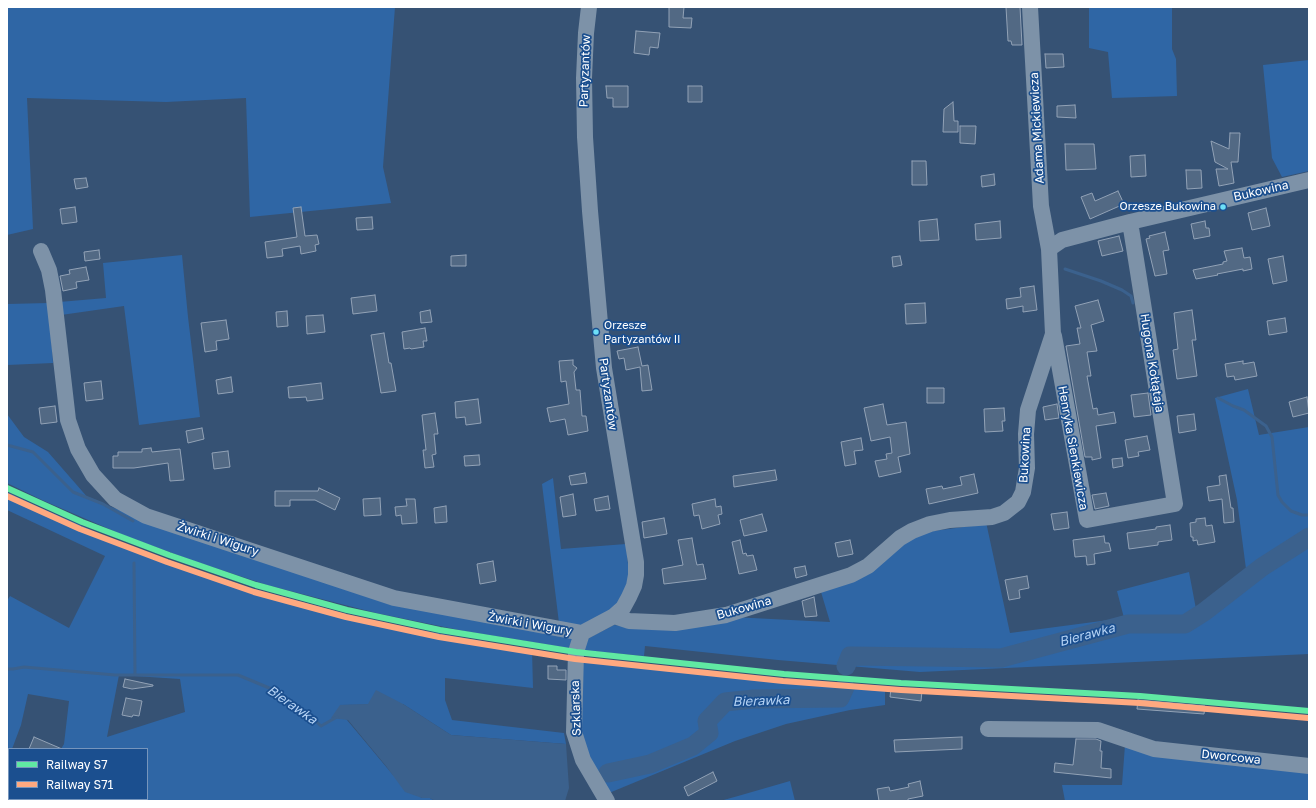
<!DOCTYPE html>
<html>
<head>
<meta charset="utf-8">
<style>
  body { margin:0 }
  #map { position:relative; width:1316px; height:808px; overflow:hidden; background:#365274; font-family:"Golos Text",sans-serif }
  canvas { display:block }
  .frame { position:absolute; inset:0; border:8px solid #fff; pointer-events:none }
  .legend { position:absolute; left:8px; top:748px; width:140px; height:52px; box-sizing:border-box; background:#1b4f8f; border:1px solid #7695bc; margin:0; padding:5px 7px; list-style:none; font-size:12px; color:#fff }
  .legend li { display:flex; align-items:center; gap:8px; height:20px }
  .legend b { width:20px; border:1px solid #7695bc }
</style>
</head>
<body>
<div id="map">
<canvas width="1316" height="808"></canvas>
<div class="frame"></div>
<ul class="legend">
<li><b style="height:5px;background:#60e9a3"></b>Railway S7</li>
<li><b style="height:5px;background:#ffa980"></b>Railway S71</li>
</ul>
</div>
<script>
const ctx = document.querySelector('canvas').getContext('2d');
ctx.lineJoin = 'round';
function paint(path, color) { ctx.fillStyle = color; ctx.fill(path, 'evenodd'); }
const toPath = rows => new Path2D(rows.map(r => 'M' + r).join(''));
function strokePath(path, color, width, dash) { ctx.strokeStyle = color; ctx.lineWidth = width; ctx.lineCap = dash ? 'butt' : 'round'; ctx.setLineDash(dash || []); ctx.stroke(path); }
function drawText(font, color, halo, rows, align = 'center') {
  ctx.font = font + ' "Golos Text",sans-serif'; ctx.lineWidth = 3.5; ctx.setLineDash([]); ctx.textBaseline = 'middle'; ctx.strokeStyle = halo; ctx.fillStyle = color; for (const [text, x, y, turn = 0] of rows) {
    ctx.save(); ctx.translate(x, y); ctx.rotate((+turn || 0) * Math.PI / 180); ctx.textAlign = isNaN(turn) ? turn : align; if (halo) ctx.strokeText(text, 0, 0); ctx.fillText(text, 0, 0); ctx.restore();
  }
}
paint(toPath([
  [7,7,395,7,383,167,391,203,250,217,246,98,166,102,27,98,33,229,7,235],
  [1089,7,1172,7,1172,49,1176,59,1177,96,1112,98,1108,52,1089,48],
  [1309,60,1309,171,1282,177,1272,158,1263,65],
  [182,255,188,317,200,417,139,425,124,306,61,315,59,302,106,298,103,263],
  [49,303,53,363,7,365,7,304],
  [1248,389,1259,435,1309,427,1309,654,920,672,778,660,645,646,644,656,581,650,587,639,614,625,640,628,732,617,830,622,821,592,903,544,926,532,971,526,986,522,1010,633,1124,618,1117,591,1189,572,1196,609,1246,569,1237,500,1215,398],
  [7,414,24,437,48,452,89,499,147,520,384,599,574,636,569,648,464,631,376,613,267,585,194,561,123,535,42,500,7,483],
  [553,478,561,549,626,544,629,574,625,594,612,611,580,627,559,623,542,484],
  [7,492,39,507,121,543,189,569,265,592,376,622,532,650,533,688,445,678,445,700,452,720,564,733,566,744,451,735,403,704,340,705,347,720,393,775,422,798,430,798,435,801,14,801,17,799,147,799,147,749,61,749,64,744,69,701,28,694,21,725,12,749,9,749,9,757,7,763,7,601,10,596,69,628,105,556,7,510],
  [119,675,180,679,185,712,107,737],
  [581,658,727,675,885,686,885,705,850,710,786,724,735,741,609,793,588,758,581,729],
  [1125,745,1309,770,1309,801,1065,801,1062,785,1122,785],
  [790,781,795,801,720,801,738,796]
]), '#2f66a5');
paint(toPath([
  [376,690,403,704,451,735,566,744,569,788,565,801,435,801,430,798,422,798,405,792,386,766,348,720,331,718,340,705,368,704]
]), '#3b618d');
strokePath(toPath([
  [1065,269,1101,281,1122,290,1131,296,1133,303],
  [1218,398,1233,406,1244,410,1266,426,1272,437,1278,495,1282,502,1291,511,1302,515,1309,515],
  [7,445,33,452,73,492,103,504,133,521],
  [134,563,135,675,238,675,274,690,308,714,321,726,337,717],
  [7,669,13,669,24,667,115,675,135,675]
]), '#3b618d', 3);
strokePath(toPath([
  [846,666,850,656,1001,658,1128,624,1185,624,1204,612,1262,567,1309,537],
  [608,773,650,764,693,746,709,733,707,721,725,702,754,699,840,698,845,687]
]), '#3b618d', 19);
const building = toPath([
  [669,7,684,7,683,18,692,18,691,28,669,27,669,7],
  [1006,7,1020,7,1022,45,1012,45,1011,41,1008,41,1006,7],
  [636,31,660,33,658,48,650,47,649,55,634,53,636,31],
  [1045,54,1063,54,1064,67,1046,68,1045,54],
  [606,86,628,86,628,107,613,107,613,98,607,98,606,86],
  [688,86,702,86,702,102,688,102,688,86],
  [953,102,954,121,958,121,958,132,943,132,944,109,953,102],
  [1075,105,1076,118,1057,117,1057,106,1075,105],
  [960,126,976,126,975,144,960,143,960,126],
  [1230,133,1240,133,1238,162,1231,162,1234,183,1219,186,1216,169,1228,169,1215,162,1211,141,1229,149,1230,133],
  [1065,144,1094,144,1096,169,1066,170,1065,144],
  [1145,155,1146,176,1131,177,1130,156,1145,155],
  [912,161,926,161,927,185,912,185,912,161],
  [1186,170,1201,170,1202,188,1187,189,1186,170],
  [994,174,995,185,982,187,981,176,994,174],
  [86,178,88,187,76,189,74,179,86,178],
  [1118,191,1124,204,1090,219,1081,197,1092,193,1095,201,1118,191],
  [75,207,77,222,62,224,60,209,75,207],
  [301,207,305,236,317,235,319,244,315,245,316,251,301,254,300,246,282,249,283,256,267,258,265,242,297,237,293,208,301,207],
  [1266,208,1270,226,1252,230,1248,213,1266,208],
  [372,217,373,229,357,230,356,218,372,217],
  [937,219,939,240,920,241,919,221,937,219],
  [1000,221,1001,238,976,240,975,224,1000,221],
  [1205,221,1206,228,1209,228,1210,236,1194,239,1191,224,1205,221],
  [1165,232,1169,250,1163,251,1167,274,1155,276,1146,239,1150,238,1149,236,1165,232],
  [1119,236,1123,251,1102,256,1098,241,1119,236],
  [1242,248,1244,258,1250,257,1252,269,1243,271,1243,269,1217,274,1218,275,1196,279,1193,270,1223,264,1223,262,1227,261,1224,251,1242,248],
  [99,250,100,259,85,261,84,252,99,250],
  [466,255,466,266,451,266,451,256,466,255],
  [900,256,902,265,893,267,892,257,900,256],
  [1283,256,1287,281,1273,284,1268,259,1283,256],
  [86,267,89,280,76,282,77,288,63,291,60,276,70,274,69,270,86,267],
  [1034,286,1037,310,1023,312,1023,306,1007,309,1006,299,1021,297,1020,288,1034,286],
  [375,295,377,311,353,314,351,298,375,295],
  [1098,300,1104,321,1091,325,1097,351,1087,352,1091,376,1087,376,1093,409,1097,408,1098,415,1114,412,1116,423,1096,426,1101,458,1092,460,1092,457,1085,457,1066,346,1080,344,1077,328,1081,328,1075,306,1098,300],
  [925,303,926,323,906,324,905,304,925,303],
  [430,310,432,322,421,323,420,312,430,310],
  [1192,310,1196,340,1192,340,1197,376,1177,379,1173,350,1178,349,1174,313,1192,310],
  [287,311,288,326,277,327,276,312,287,311],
  [323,315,325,332,307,334,306,316,323,315],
  [1285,318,1287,332,1269,335,1267,321,1285,318],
  [226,320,229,339,216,341,217,350,205,352,201,323,226,320],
  [425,328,427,341,423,341,424,347,411,349,410,348,404,349,402,332,425,328],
  [384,333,389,363,391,363,396,391,381,393,371,335,384,333],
  [638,347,642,366,648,365,652,390,642,391,640,367,626,370,624,358,619,359,617,351,638,347],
  [573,360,573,365,577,368,574,372,576,390,580,390,582,416,586,416,588,431,568,435,565,419,550,422,547,408,569,404,566,381,561,382,559,361,573,360],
  [1243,361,1243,364,1254,362,1257,376,1235,380,1234,376,1227,377,1225,364,1243,361],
  [231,377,233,392,218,394,216,380,231,377],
  [101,381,103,399,86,401,84,383,101,381],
  [321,383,323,399,307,401,306,397,289,398,288,387,321,383],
  [927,388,944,388,944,403,927,403,927,388],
  [1148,393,1151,415,1134,417,1131,395,1148,393],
  [1307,397,1309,413,1293,417,1289,402,1307,397],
  [478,399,481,423,466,425,465,417,456,418,455,402,478,399],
  [883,404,887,425,906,422,910,454,898,457,901,472,879,477,875,461,887,459,886,454,892,453,890,437,871,441,864,408,883,404],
  [1057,404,1059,418,1045,420,1043,407,1057,404],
  [55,406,57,422,41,424,39,408,55,406],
  [1004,408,1005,421,1002,421,1003,431,985,432,984,409,1004,408],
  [435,413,438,434,434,434,436,454,432,455,434,467,425,468,423,450,426,450,422,415,435,413],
  [1194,414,1196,430,1179,433,1177,416,1194,414],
  [202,428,204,439,188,443,186,431,202,428],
  [1147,436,1150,450,1138,452,1139,456,1128,458,1125,440,1147,436],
  [861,438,863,450,854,451,856,464,845,466,841,442,861,438],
  [151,448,152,452,180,449,184,480,170,481,168,463,134,468,113,468,113,456,118,456,118,452,142,452,142,449,151,448],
  [228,451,230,467,214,469,212,453,228,451],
  [479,455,480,465,465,466,464,456,479,455],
  [1122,458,1123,466,1113,468,1112,459,1122,458],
  [775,470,777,480,734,487,733,476,775,470],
  [585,473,587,483,571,485,569,476,585,473],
  [974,474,978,493,929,504,926,489,942,486,943,489,962,485,960,477,974,474],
  [1226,475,1231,508,1233,508,1234,522,1224,523,1222,499,1209,501,1207,487,1220,485,1219,476,1226,475],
  [319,488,340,498,335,510,315,500,290,500,290,506,275,506,275,491,318,491,319,488],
  [1106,493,1109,506,1095,509,1092,495,1106,493],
  [573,494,576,515,563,517,560,497,573,494],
  [608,496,610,509,596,511,594,499,608,496],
  [380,498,381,515,364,516,363,499,380,498],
  [406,499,415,499,417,523,402,524,401,515,396,516,395,507,407,506,406,499],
  [715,499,716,507,721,506,722,514,718,515,720,524,702,529,699,515,694,516,692,504,715,499],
  [446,506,447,522,435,523,434,508,446,506],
  [1067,512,1069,528,1054,530,1051,514,1067,512],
  [762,514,767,531,744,536,740,520,762,514],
  [664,518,667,534,644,538,642,522,664,518],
  [1205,518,1206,526,1212,525,1215,542,1198,545,1197,540,1193,541,1193,537,1191,537,1190,523,1196,522,1196,519,1205,518],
  [1170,525,1172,540,1158,542,1158,545,1129,549,1127,533,1156,529,1156,527,1170,525],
  [1104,536,1105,543,1109,543,1111,551,1094,554,1095,564,1087,565,1086,556,1075,557,1073,540,1104,536],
  [692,538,696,561,697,565,703,564,706,579,664,584,662,569,683,565,678,540,692,538],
  [740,540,743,554,746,553,747,556,753,555,757,570,739,574,732,542,740,540],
  [850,540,853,554,838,557,835,543,850,540],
  [493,561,496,581,480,584,477,564,493,561],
  [805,566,807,575,796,578,794,568,805,566],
  [1027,576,1029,588,1019,590,1020,598,1009,600,1005,580,1027,576],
  [814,597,817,616,805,617,802,601,814,597],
  [548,666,557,666,557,670,566,670,566,680,548,679,548,666],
  [125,679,153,685,153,686,132,689,123,687,125,679],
  [891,688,922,691,921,701,890,697,891,688],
  [126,698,142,701,139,716,133,715,132,717,122,715,126,698],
  [1138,700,1205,706,1204,714,1137,709,1138,700],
  [34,737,62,749,29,749,34,737],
  [962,737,962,749,895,752,894,740,962,737],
  [1076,739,1096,739,1101,741,1100,751,1102,751,1101,768,1111,769,1111,778,1054,772,1055,763,1073,765,1076,739],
  [713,772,717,781,688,796,684,787,713,772],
  [920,781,923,796,908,799,908,801,879,801,877,789,889,787,890,791,909,787,908,784,920,781]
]);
paint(building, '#526984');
strokePath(building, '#92a2b6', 1);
strokePath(toPath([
  [1049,249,1062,240,1130,222,1309,180],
  [41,251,49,270,53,290,68,420,78,449,93,475,115,499,146,516,394,598,582,633],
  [1054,336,1087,520,1175,504,1130,222],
  [614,616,629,621,675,623,726,615,851,575,868,566,900,538,912,531,930,524,950,520,992,517,1004,513,1018,502,1023,492,1027,468,1026,434,1028,410,1053,334,1049,249,1041,206,1030,7],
  [582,633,614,616,623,608,629,597,634,586,636,575,636,562,604,368,590,211,585,137,584,78,586,33,589,7],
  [582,633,576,652,574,732,583,760,607,801],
  [988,729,1098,730,1154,749,1309,766]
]), '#7d92a8', 16);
strokePath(toPath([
  [7,488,82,522,169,555,256,585,347,610,440,630,576,652,784,674,901,683,1140,696,1309,711]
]), '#60e9a3', 6);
strokePath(toPath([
  [7,496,80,529,167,562,254,592,346,617,439,637,575,659,783,681,901,690,1140,703,1308,718]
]), '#ffa980', 6);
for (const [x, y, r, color] of [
  [1223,207,3.5,"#6ddff8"],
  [596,332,3.5,"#6ddff8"]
]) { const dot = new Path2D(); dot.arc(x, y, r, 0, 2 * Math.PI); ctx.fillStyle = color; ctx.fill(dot); strokePath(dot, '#1b4f8f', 1.5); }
drawText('11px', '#fff', '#1b4f8f', [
  ["Orzesze Bukowina",1216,207],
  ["Orzesze",604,326,"left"],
  ["Partyzantów II",604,340,"left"]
], 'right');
drawText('12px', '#fff', '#1b4f8f', [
  ["Partyzantów",585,71,-88],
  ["Adama Mickiewicza",1037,128,-93],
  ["Bukowina",1261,191,-13],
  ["Hugona Kołłątaja",1152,363,81],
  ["Partyzantów",608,394,82],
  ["Henryka Sienkiewicza",1073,448,80],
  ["Bukowina",1025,455,-87],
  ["Żwirki i Wigury",218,539,18],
  ["Bukowina",744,608,-16],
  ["Żwirki i Wigury",530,624,10],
  ["Szklarska",576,708,-92],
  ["Dworcowa",1231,757,6]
]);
drawText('italic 13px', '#b5d3f5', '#1b4f8f', [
  ["Bierawka",1087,635,-15],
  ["Bierawka",761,701,-2],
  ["Bierawka",292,705,35]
]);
</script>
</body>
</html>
